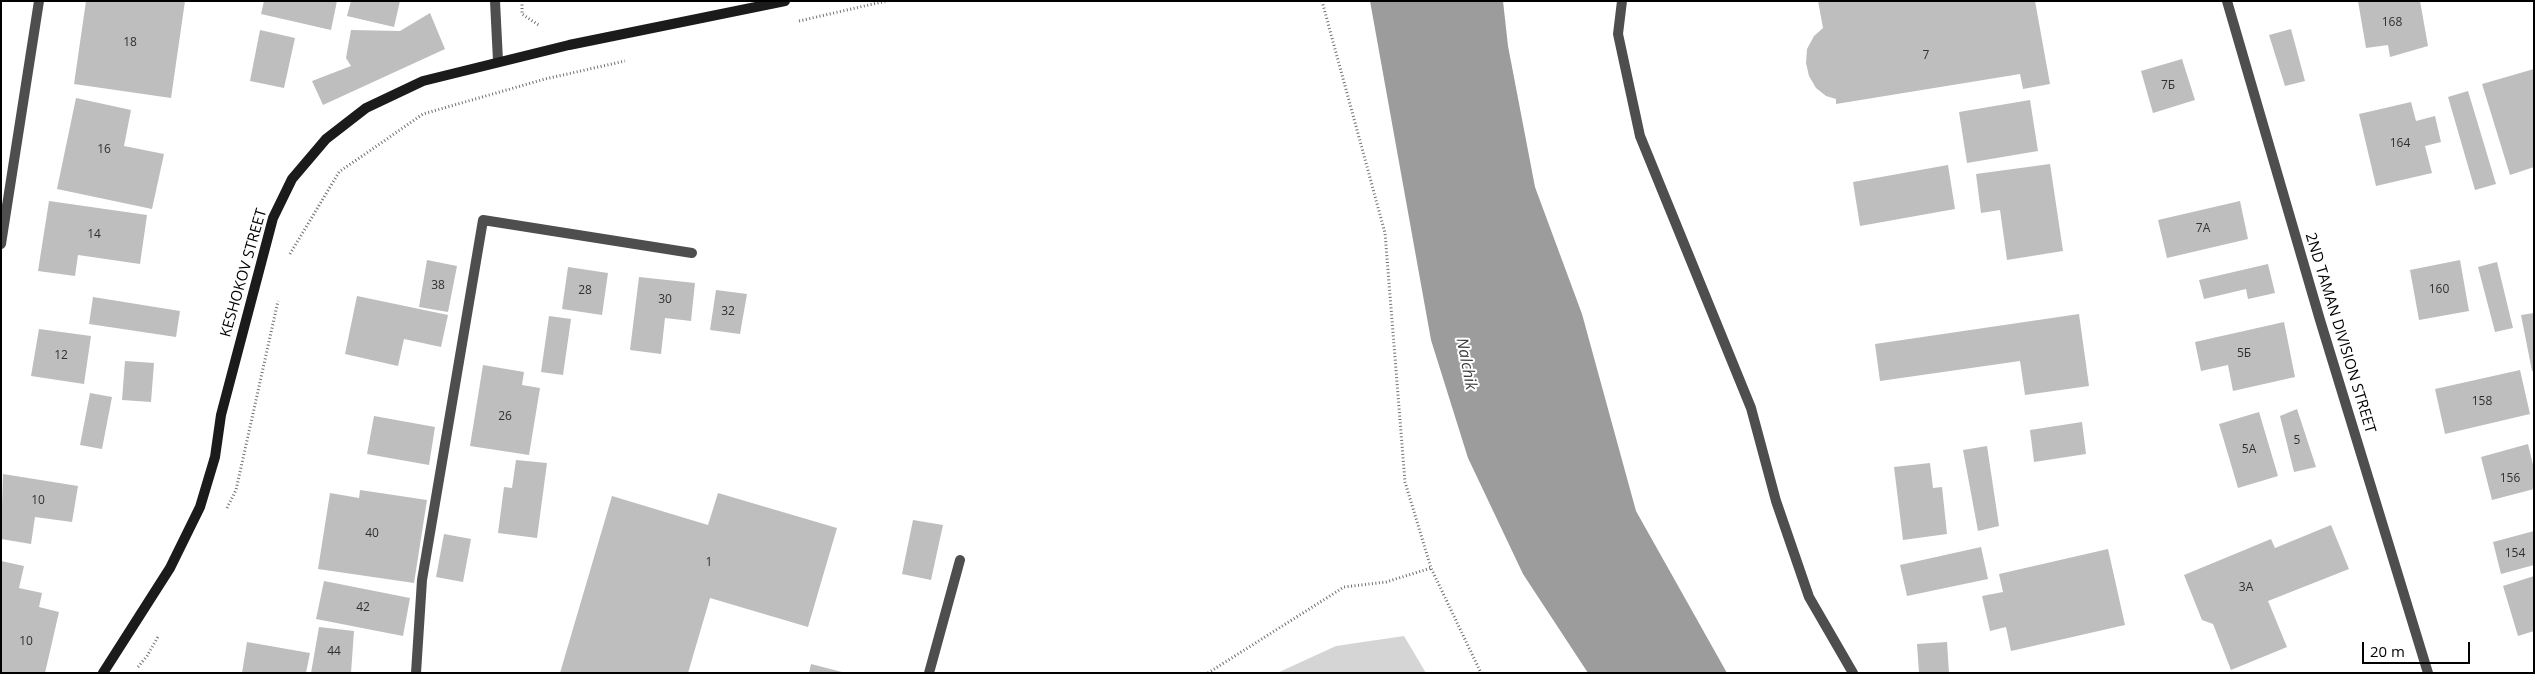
<!DOCTYPE html>
<html>
<head>
<meta charset="utf-8">
<style>
  body { margin:0 }
  #map { position:relative; width:2535px; height:674px; overflow:hidden; background:#fff; font-family:"Open Sans",sans-serif }
  canvas { display:block }
  .frame { position:absolute; inset:0; border:2px solid #000; pointer-events:none }
  .scale { position:absolute; left:2362px; top:642px; width:108px; height:22px; box-sizing:border-box; border:2px solid #000; border-top:0; padding-left:6px; font-size:15px; line-height:18px; white-space:nowrap; color:#000; -webkit-text-stroke:4px #fff; paint-order:stroke }
</style>
</head>
<body>
<div id="map">
<canvas width="2535" height="674"></canvas>
<div class="frame"></div>
<div class="scale">20 m</div>
</div>
<script>
const ctx = document.querySelector('canvas').getContext('2d');
ctx.lineJoin = 'round';
function paint(path, color) { ctx.fillStyle = color; ctx.fill(path, 'evenodd'); }
const toPath = rows => new Path2D(rows.map(r => 'M' + r).join(''));
function strokePath(path, color, width, dash) { ctx.strokeStyle = color; ctx.lineWidth = width; ctx.lineCap = dash ? 'butt' : 'round'; ctx.setLineDash(dash || []); ctx.stroke(path); }
function drawText(font, color, halo, rows, align = 'center') {
  ctx.font = font + ' "Open Sans",sans-serif'; ctx.lineWidth = 4; ctx.setLineDash([]); ctx.textBaseline = 'middle'; ctx.strokeStyle = halo; ctx.fillStyle = color; for (const [text, x, y, turn = 0] of rows) {
    ctx.save(); ctx.translate(x, y); ctx.rotate((+turn || 0) * Math.PI / 180); ctx.textAlign = isNaN(turn) ? turn : align; if (halo) ctx.strokeText(text, 0, 0); ctx.fillText(text, 0, 0); ctx.restore();
  }
}
paint(toPath([
  [1404,636,1426,673,1277,673,1336,646]
]), '#d5d5d5');
paint(toPath([
  [1370,1,1503,1,1508,46,1535,187,1582,314,1636,511,1727,673,1588,673,1523,574,1468,458,1431,340]
]), '#9c9c9c');
paint(toPath([
  [86,1,185,1,171,98,74,84],
  [264,1,337,1,331,30,261,14],
  [351,1,400,1,394,27,347,16],
  [1818,1,2035,1,2050,84,2023,89,2020,74,1836,104,1836,99,1826,96,1816,88,1809,76,1806,63,1807,49,1814,36,1823,28],
  [2358,1,2420,1,2428,46,2390,57,2388,45,2366,48],
  [430,13,445,49,323,105,312,81,351,66,346,58,351,30,400,31],
  [2291,29,2305,81,2285,86,2269,35],
  [260,30,295,38,284,88,250,81],
  [2182,59,2195,100,2153,113,2141,71],
  [2534,69,2534,167,2510,175,2482,84],
  [2468,91,2496,184,2475,190,2448,97],
  [76,98,131,110,124,146,164,154,152,209,57,189],
  [2030,100,2038,151,1967,163,1959,112],
  [2411,102,2416,121,2435,116,2441,142,2425,146,2432,173,2376,186,2359,114],
  [2050,164,2063,251,2007,260,2000,210,1981,213,1976,174],
  [1948,165,1955,209,1860,226,1853,182],
  [49,201,147,215,140,264,78,255,75,276,38,271],
  [2240,201,2248,239,2167,258,2158,220],
  [427,260,457,266,448,312,419,307],
  [2460,260,2469,311,2419,320,2410,270],
  [2497,262,2513,328,2495,332,2478,267],
  [2268,264,2275,293,2248,299,2246,289,2204,299,2199,280],
  [568,267,608,273,602,315,562,309],
  [639,277,695,283,691,321,665,318,661,354,630,350],
  [716,290,747,294,740,334,710,330],
  [357,296,448,315,441,347,404,339,398,366,345,354],
  [93,297,180,311,176,337,89,324],
  [2534,313,2534,371,2532,371,2521,315],
  [2079,314,2089,386,2025,395,2020,361,1880,381,1875,344],
  [549,316,571,319,563,375,541,372],
  [2284,322,2295,377,2233,391,2228,365,2201,371,2195,342],
  [39,329,91,336,84,384,31,376],
  [125,361,154,363,151,402,122,400],
  [483,365,524,372,522,385,540,388,529,455,470,446],
  [2520,370,2530,414,2445,434,2435,389],
  [90,393,112,397,102,449,80,445],
  [2297,409,2316,467,2294,472,2280,416],
  [2259,412,2278,476,2238,488,2219,424],
  [374,416,435,427,429,465,367,454],
  [2082,422,2086,454,2034,462,2030,430],
  [2528,444,2534,469,2534,489,2492,500,2481,457],
  [1987,446,1999,526,1978,531,1963,450],
  [516,460,547,463,537,538,498,533,504,487,512,488],
  [1930,463,1933,488,1942,487,1947,534,1903,540,1894,467],
  [3,474,78,486,72,522,35,517,31,544,1,539],
  [360,490,427,500,414,583,318,569,330,493,359,498],
  [718,493,837,528,808,627,710,598,688,673,560,673,612,496,708,525],
  [913,520,943,525,931,580,902,574],
  [2331,525,2349,569,2268,601,2287,647,2231,670,2213,624,2202,620,2184,575,2271,539,2275,548],
  [2534,531,2534,565,2501,574,2493,542],
  [444,534,471,539,463,582,436,577],
  [1981,547,1988,579,1907,596,1900,565],
  [2108,549,2125,625,2011,651,2006,627,1990,631,1982,596,2003,592,1999,574],
  [1,561,24,566,19,588,42,593,39,607,59,612,45,673,1,673],
  [2534,576,2534,631,2518,636,2503,586],
  [324,581,410,598,403,636,316,619],
  [319,627,354,631,351,673,311,673],
  [247,642,310,653,306,673,242,673],
  [1947,642,1949,673,1919,673,1917,644],
  [811,664,842,672,842,673,809,673]
]), '#bebebe');
strokePath(toPath([
  [522,1,522,14,540,26],
  [1322,1,1385,233,1405,482,1431,568,1481,673],
  [799,21,886,1],
  [290,254,339,172,423,114,545,79,625,61],
  [227,508,236,490,278,301],
  [138,667,147,656,159,635],
  [1208,673,1344,587,1386,582,1431,568]
]), '#707070', 3, [1, 2.5]);
strokePath(toPath([
  [1622,1,1618,34,1640,136,1751,408,1776,501,1809,597,1853,673],
  [416,673,422,580,483,220,692,253],
  [929,673,960,560]
]), '#4e4e4e', 10);
strokePath(toPath([
  [495,1,498,61],
  [2227,1,2320,320,2428,673],
  [1,244,39,1]
]), '#4e4e4e', 10);
strokePath(toPath([
  [103,673,170,568,200,507,215,457,221,415,273,218,292,179,326,139,366,108,423,81,569,45,785,1]
]), '#1b1b1b', 10);
drawText('12px', '#303030', null, [
  ["168",2392,23],
  ["18",130,43],
  ["7",1926,56],
  ["7Б",2168,86],
  ["164",2400,144],
  ["16",104,150],
  ["7А",2203,229],
  ["14",94,235],
  ["38",438,286],
  ["160",2439,290],
  ["28",585,291],
  ["30",665,300],
  ["32",728,312],
  ["5Б",2244,354],
  ["12",61,356],
  ["158",2482,402],
  ["26",505,417],
  ["5",2297,441],
  ["5А",2249,450],
  ["156",2510,479],
  ["10",38,501],
  ["40",372,534],
  ["154",2515,554],
  ["1",709,563],
  ["3А",2246,588],
  ["42",363,608],
  ["10",26,642],
  ["44",334,652]
]);
drawText('15px', '#000', '#fff', [
  ["KESHOKOV STREET",244,273,-74],
  ["2ND TAMAN DIVISION STREET",2340,333,73]
]);
drawText('italic 16px', '#3d3d3d', '#fff', [
  ["Nalchik",1466,364,79]
]);
</script>
</body>
</html>
